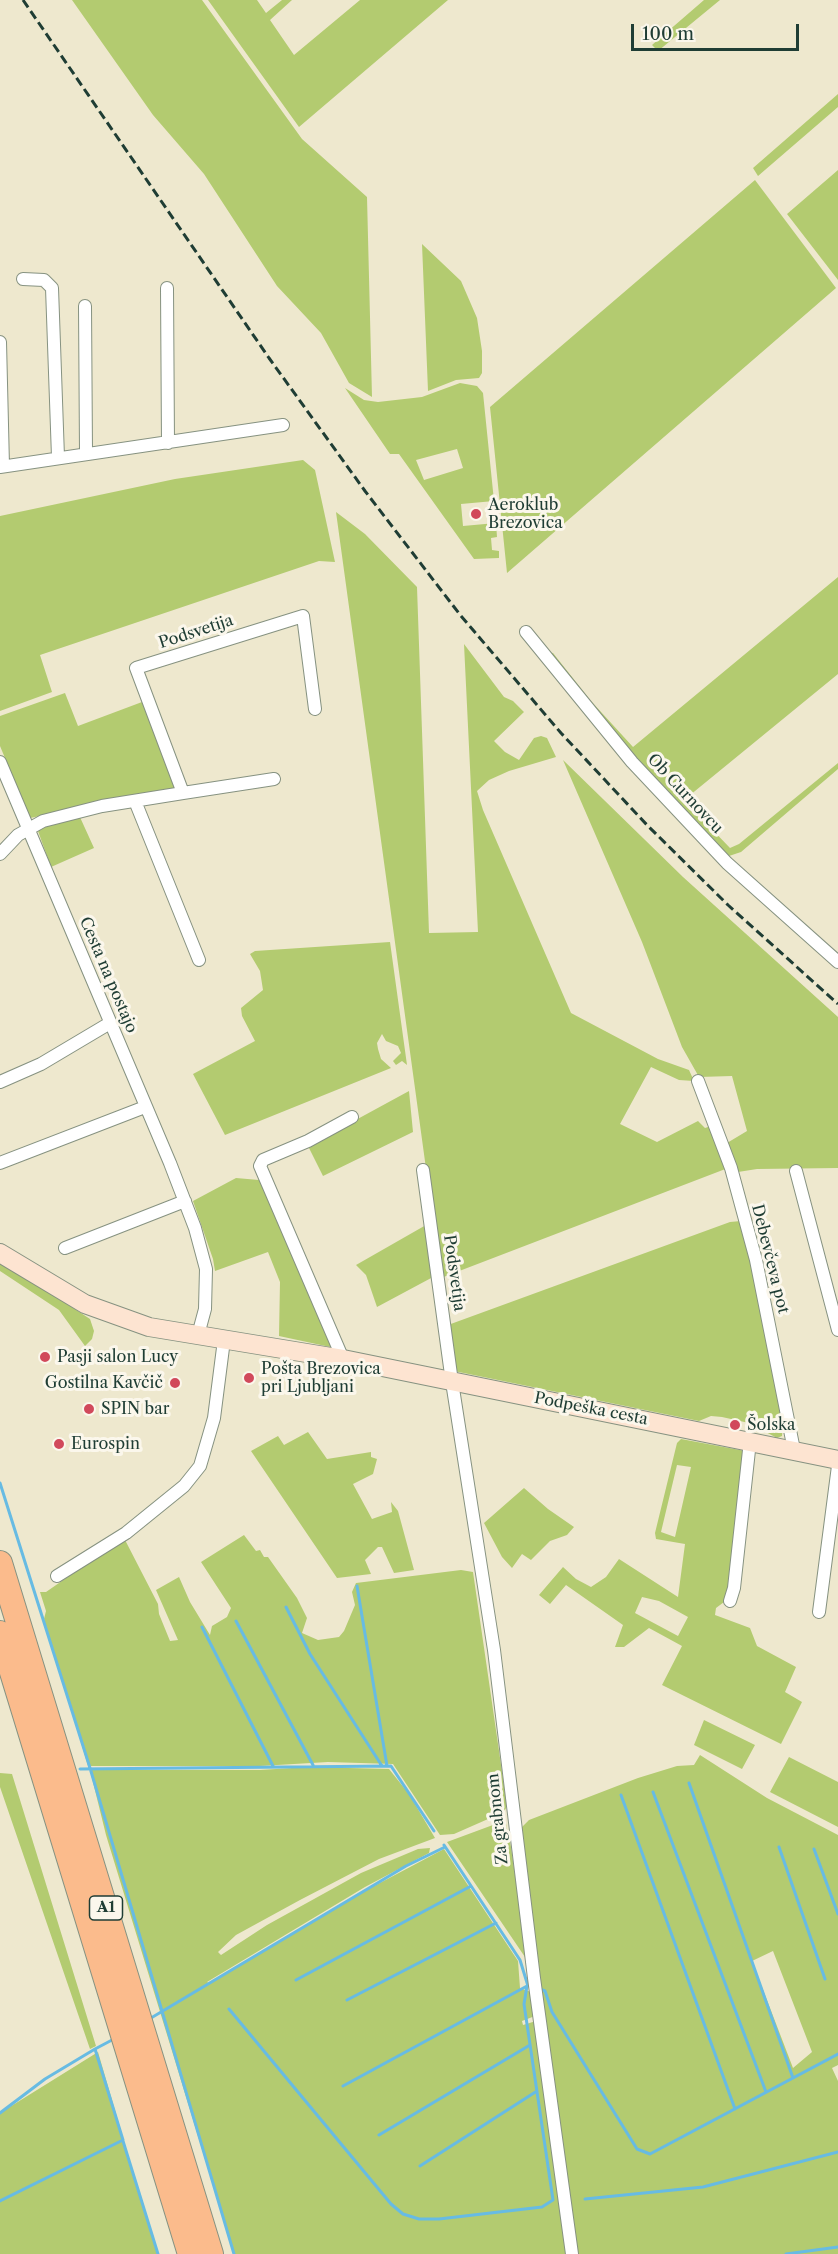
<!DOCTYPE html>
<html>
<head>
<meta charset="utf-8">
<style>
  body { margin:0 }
  #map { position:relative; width:838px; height:2254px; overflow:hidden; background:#eee8ce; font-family:"Libre Caslon Text",serif }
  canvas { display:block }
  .scale { position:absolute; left:631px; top:24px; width:168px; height:27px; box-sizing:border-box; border:3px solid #1f3d34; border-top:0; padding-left:8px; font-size:18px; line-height:21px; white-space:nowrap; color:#1f3d34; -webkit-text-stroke:4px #fbf7ec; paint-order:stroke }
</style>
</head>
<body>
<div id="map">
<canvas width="838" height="2254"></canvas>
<div class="scale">100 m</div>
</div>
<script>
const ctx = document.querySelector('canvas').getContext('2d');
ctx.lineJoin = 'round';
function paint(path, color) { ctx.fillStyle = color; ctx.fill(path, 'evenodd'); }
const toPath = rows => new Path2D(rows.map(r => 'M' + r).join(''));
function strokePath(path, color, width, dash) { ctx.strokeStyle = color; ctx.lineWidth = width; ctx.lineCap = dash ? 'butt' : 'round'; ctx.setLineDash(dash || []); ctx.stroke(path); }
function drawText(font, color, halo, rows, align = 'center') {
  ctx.font = font + ' "Libre Caslon Text",serif'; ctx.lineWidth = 6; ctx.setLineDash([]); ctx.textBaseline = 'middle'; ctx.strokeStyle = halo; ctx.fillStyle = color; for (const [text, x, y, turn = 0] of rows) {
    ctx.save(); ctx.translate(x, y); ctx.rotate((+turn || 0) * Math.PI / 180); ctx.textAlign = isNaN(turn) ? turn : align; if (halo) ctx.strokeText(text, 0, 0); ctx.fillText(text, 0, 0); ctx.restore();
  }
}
paint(toPath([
  [72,0,202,0,302,139,367,197,372,397,349,383,321,333,277,286,204,174,153,115],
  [208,0,257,0,266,13,282,0,292,0,270,20,294,55,360,0,448,0,299,127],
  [704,0,720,0,658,51,652,45],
  [838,94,838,107,758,176,753,168],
  [838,170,838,280,787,214],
  [755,180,836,288,507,573,490,407],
  [422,244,461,281,477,318,482,351,482,373,479,378,456,380,428,391],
  [460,383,477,386,483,393,494,501,461,504,463,526,496,523,497,537,491,538,492,550,499,551,499,558,474,559,399,454,390,454,345,388,364,400,378,402,422,397],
  [457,449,463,468,424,480,416,460],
  [303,460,315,470,335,562,319,561,40,655,52,692,0,711,0,516,175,479],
  [336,512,365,534,417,587,429,933,478,932,464,644,504,697,513,701,524,712,494,741,505,752,519,760,534,738,541,736,547,738,556,757,509,771,489,780,477,791,483,810,571,1013,658,1059,689,1070,694,1081,679,1080,651,1067,620,1124,657,1142,698,1121,705,1128,714,1125,728,1168,441,1278],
  [838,577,838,674,684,800,730,848,739,844,838,763,838,769,741,852,726,857,631,756,545,652,553,653,591,701,633,747],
  [65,693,78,726,142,702,178,789,30,818,0,746,0,716],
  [563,760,683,877,838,1017,838,1168,757,1169,738,1172,735,1169,727,1143,747,1131,732,1076,699,1077,682,1047,642,942],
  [79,815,94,848,51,867,38,831,43,827],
  [390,942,407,1065,402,1061,396,1065,393,1061,401,1053,398,1046,386,1041,382,1034,377,1043,378,1049,381,1059,391,1068,225,1135,193,1074,255,1041,242,1016,241,1008,263,990,260,971,250,954,255,951],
  [409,1091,413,1132,323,1176,308,1146],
  [236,1178,259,1180,335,1348,279,1336,280,1282,268,1252,215,1271,213,1259,193,1201],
  [741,1221,752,1261,783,1421,782,1436,777,1438,749,1423,722,1417,711,1416,699,1421,454,1371,448,1325,730,1222],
  [426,1225,433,1277,377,1307,366,1275,356,1265],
  [0,1260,90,1319,94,1331,92,1339,85,1346,59,1310,0,1271],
  [308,1432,327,1459,371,1452,371,1457,377,1459,373,1474,353,1484,372,1519,392,1512,391,1502,398,1511,414,1570,394,1573,382,1547,378,1547,365,1560,371,1574,337,1578,251,1451,278,1436,284,1445],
  [681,1439,745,1451,728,1599,716,1608,715,1615,750,1628,757,1646,796,1667,785,1692,802,1702,781,1744,662,1685,682,1646,649,1628,624,1647,615,1647,623,1625,566,1585,550,1604,539,1595,563,1567,576,1579,591,1587,606,1577,619,1559,678,1597,685,1544,656,1539,655,1533,677,1443],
  [677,1465,691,1467,675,1537,661,1532],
  [642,1597,659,1601,688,1617,678,1636,635,1613],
  [524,1488,548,1509,574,1527,567,1535,550,1541,531,1560,522,1554,512,1568,502,1557,484,1523],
  [244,1535,256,1551,260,1550,264,1557,268,1557,297,1598,307,1618,302,1633,318,1640,339,1637,344,1631,355,1605,352,1592,356,1583,461,1570,473,1572,507,1806,504,1812,454,1834,440,1835,393,1764,328,1762,260,1766,88,1766,44,1619,46,1611,40,1592,46,1592,124,1538,158,1604,159,1614,170,1641,178,1640,156,1590,179,1577,190,1602,210,1635,212,1626,227,1617,231,1608,201,1562],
  [704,1720,755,1745,742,1769,694,1745],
  [700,1755,767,1798,838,1835,838,2065,832,2068,838,2081,838,2254,576,2254,519,1830,529,1820,638,1778,677,1766,694,1765],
  [773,1951,812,2052,793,2068,752,1961],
  [789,1757,838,1782,838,1827,770,1792],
  [308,1767,389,1769,409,1794,435,1838,379,1859,300,1900,236,1935,218,1952,221,1955,267,1925,361,1873,418,1849,430,1848,429,1853,365,1887,207,1982,209,1983,361,1893,444,1849,518,1961,520,1988,531,1992,535,2016,522,2021,523,2025,536,2021,569,2254,234,2254,106,1835,90,1770,260,1770],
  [0,1773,12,1774,96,2046,90,2049,0,1787],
  [501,1822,506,1824,511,1847,527,1960,447,1842],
  [98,2052,157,2254,0,2254,0,2113]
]), '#b3cb70');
strokePath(toPath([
  [0,1483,90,1768,234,2254],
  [357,1586,387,1766],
  [286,1607,310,1654,382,1766],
  [236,1621,313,1765],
  [202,1627,273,1766],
  [80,1769,391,1766,434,1831],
  [689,1783,793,2078],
  [653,1792,766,2092],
  [621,1795,735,2109],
  [444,1845,520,1960,528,1986],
  [779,1847,825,1979],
  [814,1849,838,1914],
  [296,1980,471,1886],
  [540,1989,545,1991,552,2012,637,2149,650,2154,838,2054],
  [347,2000,496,1923],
  [229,2009,391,2204,403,2214,419,2219,439,2219,542,2207,553,2200,524,2004,527,1986],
  [151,2018,406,1866,445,1847],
  [343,2086,527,1986],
  [0,2113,45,2079,95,2049],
  [379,2135,530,2045],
  [123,2141,158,2254],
  [420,2166,537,2091],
  [585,2199,703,2187,838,2152],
  [0,2201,123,2140,95,2049,112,2040],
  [786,2254,838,2247]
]), '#67bbe3', 3);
const minor = toPath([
  [23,279,44,280,52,288,58,457],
  [167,288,168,443],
  [85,306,86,452],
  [0,342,3,466],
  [0,467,283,425],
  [526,632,632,762,727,863,838,962],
  [0,762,170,1163,195,1228,206,1269,205,1309,198,1335],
  [183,793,274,779],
  [135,801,199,960],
  [0,854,18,835,43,821,102,806,183,793,136,668,303,616,315,709],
  [698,1081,731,1168,756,1260,794,1450],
  [0,1082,41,1064,110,1023],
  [0,1163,145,1107],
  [423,1170,452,1382,494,1650,534,1978,572,2254],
  [796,1171,838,1330],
  [65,1248,185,1201],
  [343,1359,260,1166,263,1160,308,1141,352,1117],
  [57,1576,126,1533,184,1486,200,1466,214,1418,224,1340],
  [730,1601,734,1588,750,1441],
  [819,1612,838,1466]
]);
const secondary = toPath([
  [0,1253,85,1304,149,1327,343,1359,838,1460]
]);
const motorway = toPath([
  [0,1563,211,2254],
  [0,1633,190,2254]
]);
strokePath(minor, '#869281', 14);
strokePath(secondary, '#869281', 20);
strokePath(motorway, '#869281', 26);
strokePath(minor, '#fff', 12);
strokePath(secondary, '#fde4d1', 18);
strokePath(motorway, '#fbbb8c', 24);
strokePath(toPath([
  [23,0,269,358,365,491,461,616,561,733,647,825,728,905,838,1004]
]), '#1f3d34', 3, [9, 4.5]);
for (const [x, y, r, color] of [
  [476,514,6,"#d1495b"],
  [45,1357,6,"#d1495b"],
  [249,1378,6,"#d1495b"],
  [175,1383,6,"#d1495b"],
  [89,1409,6,"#d1495b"],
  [735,1425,6,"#d1495b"],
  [59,1444,6,"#d1495b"]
]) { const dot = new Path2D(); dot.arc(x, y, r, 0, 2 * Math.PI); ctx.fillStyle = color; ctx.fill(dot); strokePath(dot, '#fbf7ec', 2); }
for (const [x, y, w] of [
  [106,1908,33]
]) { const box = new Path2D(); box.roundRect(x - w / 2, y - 12, w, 24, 4.5); ctx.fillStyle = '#fbf7ec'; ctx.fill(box); strokePath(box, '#1f3d34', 1.5); }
drawText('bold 15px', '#1f3d34', null, [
  ["A1",106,1908]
]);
drawText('16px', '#1f3d34', '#fbf7ec', [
  ["Aeroklub",488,505],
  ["Brezovica",488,523],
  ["Pasji salon Lucy",57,1357],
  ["Pošta Brezovica",261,1369],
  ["pri Ljubljani",261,1387],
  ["Gostilna Kavčič",163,1383,"right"],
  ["SPIN bar",101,1409],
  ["Šolska",747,1425],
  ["Eurospin",71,1444]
], 'left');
drawText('16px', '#1f3d34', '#fbf7ec', [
  ["Podsvetija",196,632,-18],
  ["Ob Curnovcu",685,794,47],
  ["Cesta na postajo",108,975,67],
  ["Debevčeva pot",770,1259,76],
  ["Podsvetija",454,1273,82],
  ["Podpeška cesta",591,1409,11],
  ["Za grabnom",498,1819,-96]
]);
</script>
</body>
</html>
